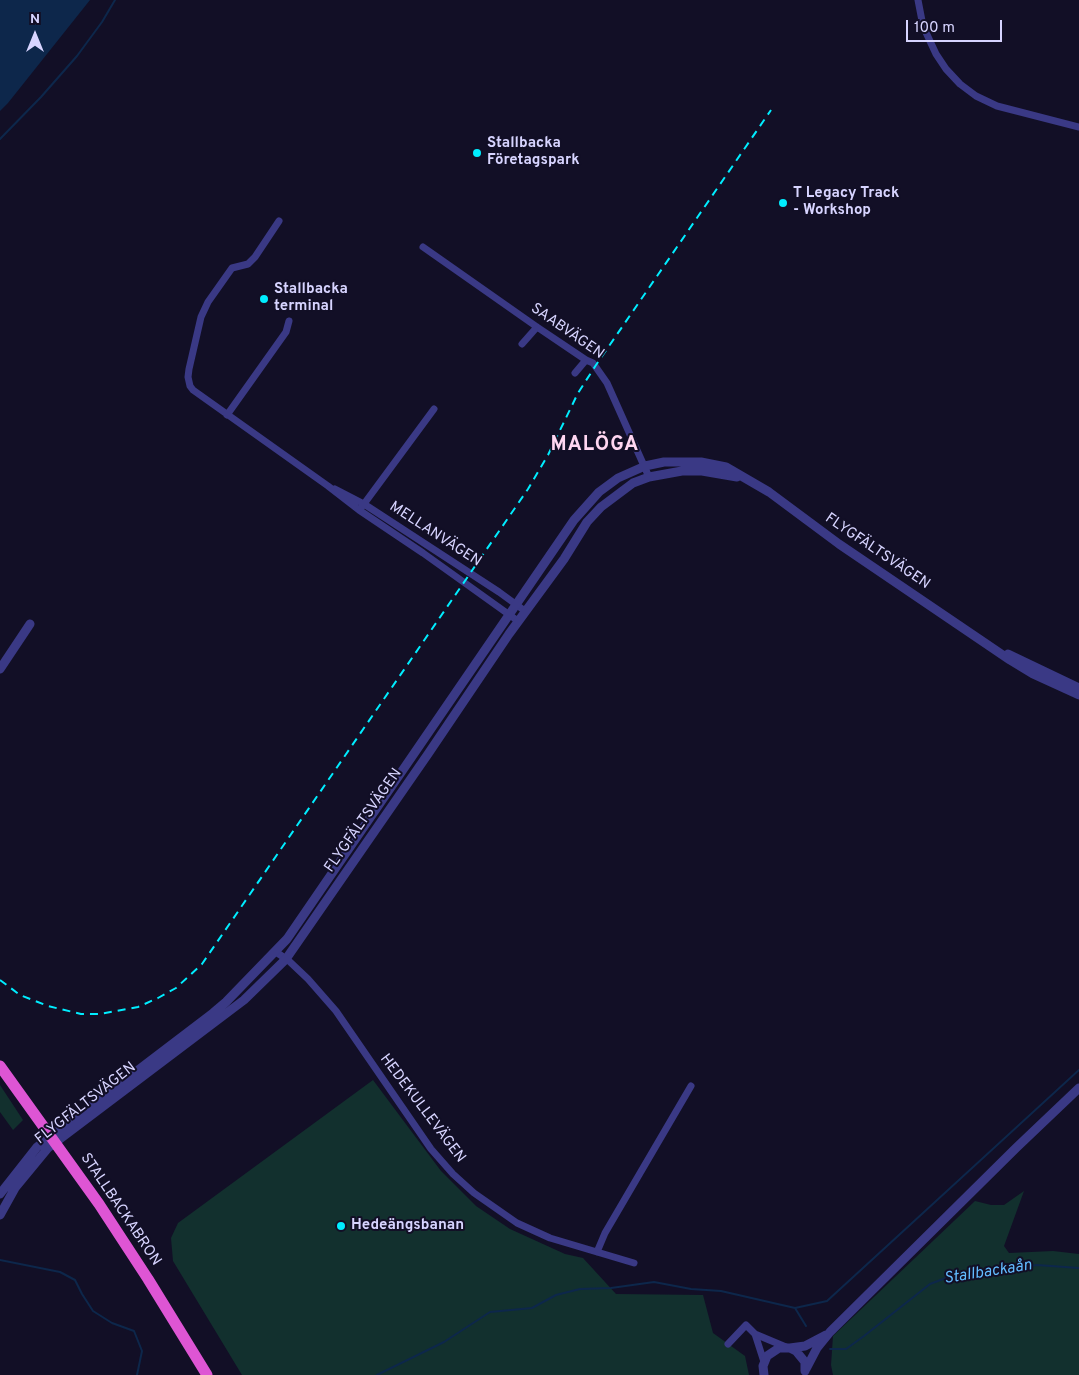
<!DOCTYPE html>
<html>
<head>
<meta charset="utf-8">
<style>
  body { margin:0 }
  #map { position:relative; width:1079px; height:1375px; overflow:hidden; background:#120f26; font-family:Overpass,sans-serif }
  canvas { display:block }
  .north { position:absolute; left:10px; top:10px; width:50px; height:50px; -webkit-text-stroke:4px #120f26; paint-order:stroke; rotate:0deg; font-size:14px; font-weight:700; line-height:20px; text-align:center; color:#d7d4ff }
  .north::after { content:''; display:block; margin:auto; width:18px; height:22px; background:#d7d4ff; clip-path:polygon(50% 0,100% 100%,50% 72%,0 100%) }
  .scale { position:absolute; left:906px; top:20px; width:96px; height:22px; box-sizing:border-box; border:2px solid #d7d4ff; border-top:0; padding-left:6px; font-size:15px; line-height:18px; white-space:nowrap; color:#d7d4ff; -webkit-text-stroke:4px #120f26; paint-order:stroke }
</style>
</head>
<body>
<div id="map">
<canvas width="1079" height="1375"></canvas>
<div class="north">N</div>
<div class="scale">100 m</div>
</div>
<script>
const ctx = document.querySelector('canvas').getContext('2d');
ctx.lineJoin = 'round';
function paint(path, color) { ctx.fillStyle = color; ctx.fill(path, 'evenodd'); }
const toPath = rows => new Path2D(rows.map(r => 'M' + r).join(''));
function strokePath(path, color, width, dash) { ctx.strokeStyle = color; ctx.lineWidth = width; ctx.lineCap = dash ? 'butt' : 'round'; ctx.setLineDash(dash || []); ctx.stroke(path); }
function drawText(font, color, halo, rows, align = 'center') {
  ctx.font = font + ' Overpass,sans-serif'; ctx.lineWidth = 4; ctx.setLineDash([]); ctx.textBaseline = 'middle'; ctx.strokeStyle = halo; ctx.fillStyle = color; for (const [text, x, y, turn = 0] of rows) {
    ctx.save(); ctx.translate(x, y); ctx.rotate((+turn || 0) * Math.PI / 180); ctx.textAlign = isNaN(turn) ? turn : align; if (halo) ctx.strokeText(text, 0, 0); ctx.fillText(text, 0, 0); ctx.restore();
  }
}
paint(toPath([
  [373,1080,441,1171,476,1206,510,1229,565,1254,583,1258,616,1294,703,1295,713,1333,745,1356,749,1375,242,1375,173,1261,171,1238,178,1223],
  [0,1085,23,1120,13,1130,0,1112],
  [1024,1191,1004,1246,1009,1253,1053,1251,1079,1254,1079,1375,833,1375,831,1365,833,1336,975,1201,991,1205,1004,1205]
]), '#12302e');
paint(toPath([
  [0,0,90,0,8,103,0,111]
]), '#0d274b');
strokePath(toPath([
  [0,139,41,97,77,56,102,22,115,0],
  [0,1260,60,1272,75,1280,82,1294,93,1311,112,1323,134,1331,142,1351,137,1375],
  [795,1308,806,1326],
  [830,1349,846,1349,864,1336,930,1284,951,1276,980,1274,1037,1265,1079,1268],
  [377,1375,444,1342,490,1312,532,1308,556,1295,580,1289,611,1288,654,1282,691,1289,721,1291,795,1308,827,1301,1079,1070]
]), '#0d274b', 2);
strokePath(toPath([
  [918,0,923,26,936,54,946,69,960,84,976,96,997,106,1079,127],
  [279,221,255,257,248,264,232,268,208,302,201,317,189,369,188,377,190,386,193,390,328,486,359,510,423,553,518,621],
  [423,247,537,327,586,360,593,363,607,383,649,477],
  [522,344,537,327],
  [575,373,586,360],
  [227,415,286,332,289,321],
  [335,489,364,504,499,592,525,611],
  [361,508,434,409],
  [276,952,289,961,308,979,336,1011,431,1149,453,1174,474,1193,517,1223,550,1238,634,1263],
  [597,1252,605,1233,691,1086],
  [755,1334,764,1362],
  [728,1344,746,1325,755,1334,786,1347]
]), '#3a3985', 7);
strokePath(toPath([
  [1008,654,1079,688],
  [0,669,30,624],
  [0,1194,37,1147,213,1013,226,1002,287,939,574,520,599,492,618,478,645,466,664,462,701,462,726,467,769,492,839,544,1010,660,1033,674,1079,695],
  [0,1215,15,1188,48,1148,244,1000,286,959,428,754,509,634,564,559,587,522,601,507,633,483,649,477,682,471,702,471,737,477],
  [790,1348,805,1346,826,1335],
  [806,1369,817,1348,830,1332,1016,1148,1079,1088],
  [764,1375,763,1366,767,1356,779,1348,790,1348,796,1351,805,1362,805,1371]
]), '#3a3985', 9);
strokePath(toPath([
  [0,1066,99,1204,148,1279,207,1375]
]), '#de55d4', 11);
strokePath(toPath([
  [0,980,20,995,48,1006,81,1014,100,1014,138,1007,158,998,176,988,202,964,528,489,548,455,578,393,596,365,771,110]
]), '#00edff', 2, [8, 6]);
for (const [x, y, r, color] of [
  [477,153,5,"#00edff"],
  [783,203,5,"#00edff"],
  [264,299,5,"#00edff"],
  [341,1226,5,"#00edff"]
]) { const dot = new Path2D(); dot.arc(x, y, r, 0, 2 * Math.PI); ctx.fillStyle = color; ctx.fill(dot); strokePath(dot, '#120f26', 2); }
drawText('bold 15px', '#d7d4ff', '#120f26', [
  ["Stallbacka",487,144],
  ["Företagspark",487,161],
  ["T Legacy Track",793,194],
  ["- Workshop",793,211],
  ["Stallbacka",274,290],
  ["terminal",274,307],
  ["Hedeängsbanan",351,1226]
], 'left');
drawText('15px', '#d7d4ff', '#120f26', [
  ["SAABVÄGEN",567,332,35],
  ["MELLANVÄGEN",435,535,33],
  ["FLYGFÄLTSVÄGEN",877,552,34],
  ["FLYGFÄLTSVÄGEN",364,821,-55],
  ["FLYGFÄLTSVÄGEN",86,1104,-38],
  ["HEDEKULLEVÄGEN",422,1109,53],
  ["STALLBACKABRON",120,1210,56]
]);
drawText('italic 16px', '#62bbff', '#120f26', [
  ["Stallbackaån",988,1273,-9]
]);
ctx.letterSpacing = '1px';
drawText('bold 20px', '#ffd6f1', '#120f26', [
  ["MALÖGA",595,446]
]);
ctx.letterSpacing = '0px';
</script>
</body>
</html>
